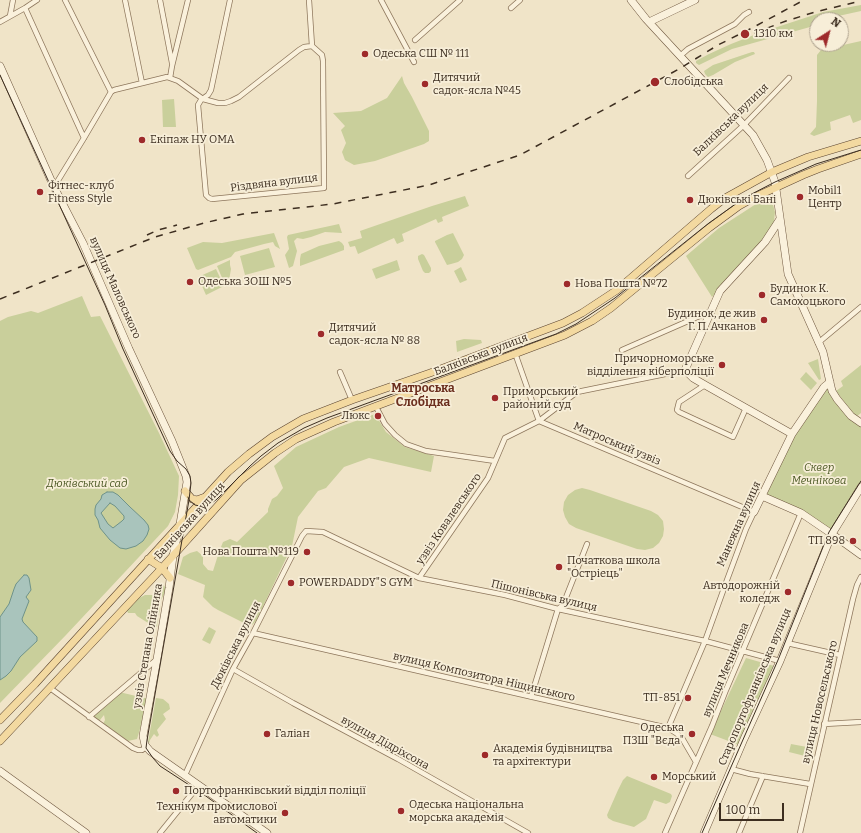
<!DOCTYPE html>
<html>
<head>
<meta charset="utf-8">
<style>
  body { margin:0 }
  #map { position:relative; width:861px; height:833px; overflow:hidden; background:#f0e4c8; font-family:Bitter,serif }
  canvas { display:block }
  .north { position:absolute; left:809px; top:12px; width:40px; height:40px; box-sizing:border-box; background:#f7eed8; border:1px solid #ada18e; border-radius:50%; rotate:36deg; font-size:11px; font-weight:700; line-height:16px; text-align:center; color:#3d2e20 }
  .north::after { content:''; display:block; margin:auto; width:14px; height:18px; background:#9e2a2b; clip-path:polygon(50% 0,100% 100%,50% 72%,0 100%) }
  .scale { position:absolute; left:719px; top:803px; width:65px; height:18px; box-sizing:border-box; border:2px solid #3d2e20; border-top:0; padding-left:5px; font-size:12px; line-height:14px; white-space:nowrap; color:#3d2e20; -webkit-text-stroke:3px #f7eed8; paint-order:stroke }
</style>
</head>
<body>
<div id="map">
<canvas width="861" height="833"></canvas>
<div class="north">N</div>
<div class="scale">100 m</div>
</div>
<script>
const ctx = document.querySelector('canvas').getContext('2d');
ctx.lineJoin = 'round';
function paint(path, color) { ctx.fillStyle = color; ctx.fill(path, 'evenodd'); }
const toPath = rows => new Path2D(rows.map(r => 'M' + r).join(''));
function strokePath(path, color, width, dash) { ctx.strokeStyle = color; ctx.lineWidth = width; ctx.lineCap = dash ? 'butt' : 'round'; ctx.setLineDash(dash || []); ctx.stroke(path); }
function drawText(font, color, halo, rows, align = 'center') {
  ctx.font = font + ' Bitter,serif'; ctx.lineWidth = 3.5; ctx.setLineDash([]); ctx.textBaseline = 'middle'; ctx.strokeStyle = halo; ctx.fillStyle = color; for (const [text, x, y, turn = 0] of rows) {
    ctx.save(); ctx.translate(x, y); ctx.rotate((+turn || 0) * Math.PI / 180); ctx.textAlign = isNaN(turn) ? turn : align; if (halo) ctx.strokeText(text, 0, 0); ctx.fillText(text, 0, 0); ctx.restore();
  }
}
paint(toPath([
  [861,5,861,11,820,20,817,20,817,21,813,22,810,27,732,49,699,65,696,63,696,61,709,54,731,44,759,33,823,12],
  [861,41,861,120,853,123,850,115,830,122,831,130,814,136,810,134,816,127,817,101,817,55,821,50],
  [752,52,754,52,755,54,735,62,713,75,708,77,705,74,704,71,713,65],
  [402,76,404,83,412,97,429,131,429,141,424,144,375,161,354,165,345,160,342,152,346,143,341,130,345,126,333,113,361,111,387,98],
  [174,99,176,127,163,127,162,100],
  [465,196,469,206,442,217,443,221,438,223,436,219,402,234,404,241,397,244,394,238,358,254,355,246,350,247,348,242,362,238,360,231,432,206],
  [764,200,768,200,773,205,775,212,774,221,770,232,738,269,712,297,686,256,719,228,756,204],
  [339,224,342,233,325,232,311,237,303,239,297,238,294,241,297,251,293,266,289,268,285,255,289,249,287,237,288,235],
  [274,233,280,249,275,246,273,242,264,244,235,252,231,257,198,270,196,269,187,248,203,242,222,243],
  [453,233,464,255,462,259,458,262,451,264,447,265,435,242,435,241,447,235],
  [339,241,342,243,344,246,344,250,300,266,300,259,301,254,319,246],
  [269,248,275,267,245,275,240,256],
  [422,254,424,255,431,268,431,271,429,273,425,273,423,271,418,259,418,256],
  [230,260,230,265,231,269,228,286,226,287,217,266],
  [397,260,400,270,376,279,372,269],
  [461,267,467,280,460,283,454,271],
  [216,269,224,286,206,295,198,277],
  [82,296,91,317,100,316,159,433,179,476,178,495,175,512,168,526,66,635,0,703,0,321,8,317,31,311,38,313],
  [464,339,481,340,482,343,457,352,456,341],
  [818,359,821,379,819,380,808,363],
  [861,365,861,413,856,417,836,391,843,386,841,381],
  [806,372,817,383,811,390,800,379],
  [824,387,831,388,861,423,861,487,832,534,762,496,792,434],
  [375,414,386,432,405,447,434,456,431,472,369,458,344,467,326,488,318,491,298,517,292,546,256,621,252,625,248,625,218,610,213,607,203,597,205,585,178,574,183,557,190,553,197,551,203,556,203,564,208,570,213,571,219,552,223,542,230,539,237,542,268,512,268,509,272,499,277,496,283,488,274,466,296,447,339,427],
  [582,488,590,490,651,511,658,515,663,521,664,529,663,536,659,543,653,548,645,550,637,549,576,528,569,524,565,517,563,510,564,502,568,495,575,490],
  [158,583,162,583,165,587,166,590,159,604,160,610,158,616,157,627,153,626,137,616,135,613,128,613,127,611,129,607,134,604,136,600,139,598,145,595,153,595],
  [209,627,216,631,210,644,202,640],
  [746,658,774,666,739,745,710,734],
  [119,692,149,699,137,739,128,741,103,724,105,720,104,715,100,720,97,720,92,717],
  [156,698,163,699,169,704,170,709,163,714,166,719,157,730,159,735,157,737,154,734,150,740,149,743,148,742],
  [791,744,807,747,805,756,789,752],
  [627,776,671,794,672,796,670,802,666,804,654,800,646,819,634,827,613,821,608,818,607,815,618,790,623,780]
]), '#c9cf9b');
const water = toPath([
  [107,492,113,492,118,495,130,507,144,520,148,525,149,529,147,535,143,541,136,546,126,549,120,548,110,540,100,528,98,520,95,515,95,509,96,505,101,499,102,495,107,492],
  [110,503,115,506,124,516,124,519,122,521,113,528,108,524,101,513,110,503],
  [24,575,27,575,29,578,31,590,26,597,29,601,22,619,23,622,37,637,37,641,20,657,11,671,6,676,0,680,0,617,9,604,14,589,16,584,24,575]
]);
paint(water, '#a9c4bc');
strokePath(water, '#6f938a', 1);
const street = toPath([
  [65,0,111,92],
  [125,0,142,83],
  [160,0,172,63],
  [230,0,211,90,208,95,201,100,198,105,206,195,209,198,212,199,324,188,323,61,322,55,312,46],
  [309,0,312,46],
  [381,0,414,62],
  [25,8,84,138],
  [511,8,520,0],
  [10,16,13,0],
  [0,22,25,8,37,0],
  [415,40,460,0],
  [680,56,688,49,735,24,744,15,749,12],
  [170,78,172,66,188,0],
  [688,176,744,125,789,78],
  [54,187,84,138,111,92,114,90,167,77,178,81,203,99,218,103,225,103,231,101,239,97,299,50,304,47,312,46],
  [818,343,861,307],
  [622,350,711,311],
  [515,353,539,421,754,512,746,529,727,580,705,641,668,728],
  [340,372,352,400],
  [705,385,679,402,677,410,679,412,733,437,746,408],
  [376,407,385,424,395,435,406,444,426,451,495,461],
  [419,578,488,478,505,438,539,421,577,392,685,370],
  [253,633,668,728,676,733,682,738,696,762],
  [787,643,840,655],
  [233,669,293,703,398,759,528,833],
  [50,688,133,748,138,750,142,750,146,747],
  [531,697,558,609,563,605,587,544],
  [89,717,156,660],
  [824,724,861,722],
  [731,769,750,774,810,784],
  [185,775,233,669,253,633,302,536,306,531,323,532,419,578,505,595,558,609,705,641,780,661],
  [160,833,199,785],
  [665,833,712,726,726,690,801,513],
  [739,833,763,776],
  [800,833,853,599,857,585,861,577]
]);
const secondary = toPath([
  [631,0,646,19,753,135,767,160,775,182,788,274,823,352,832,391,837,399,851,416,861,423],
  [649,22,695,0],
  [0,66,54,187,83,243,129,349,172,441,186,476,187,482,180,524,173,556,169,588,157,659,143,736,145,745,150,751,267,833],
  [780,219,765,242,720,291,685,370,693,378,705,385,792,434],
  [762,496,801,513,829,532,861,555],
  [754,512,792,434,824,387,830,382],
  [0,771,86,833],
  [704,833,744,739,780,661,832,534,861,487]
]);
const primary = toPath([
  [185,491,192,499,197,500,205,497],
  [148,559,162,568,170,578],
  [0,720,35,684,228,472,249,454,272,437,303,419,352,400,430,373,563,323,582,313,617,290,711,209,725,198,772,172,808,157,861,141],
  [0,741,162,568,241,480,275,453,296,439,334,422,565,335,592,321,611,308,709,228,739,206,755,197,803,175,818,169,861,154]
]);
strokePath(street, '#8d765c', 6);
strokePath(secondary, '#6f573f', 8);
strokePath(primary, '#5b4430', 8);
strokePath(street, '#faf1dc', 4.5);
strokePath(secondary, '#faf1dc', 7);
strokePath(primary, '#f3d9a0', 7);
strokePath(toPath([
  [0,75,105,305,123,349,170,451,177,461,186,469,190,476,191,483,189,500,147,740,146,748,153,758,160,766,203,794,257,833],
  [188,497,189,500,195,505,205,507,209,505,217,499,250,466,261,456,278,443,304,428,327,418,556,334,576,324,615,298,709,223,744,198,775,182,816,164,861,150],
  [702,833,778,660,829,532,861,481]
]), '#3d2e20', 1);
strokePath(toPath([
  [754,33,786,21,815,12,861,1],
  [147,235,158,230,177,225],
  [0,299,155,237,204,223,243,214,333,204,429,185,520,155,679,69,718,45,752,28,804,0]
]), '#3d2e20', 1.5, [7, 7]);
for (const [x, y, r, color] of [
  [745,34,5,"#9e2a2b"],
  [365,54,4,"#9e2a2b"],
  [655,82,5,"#9e2a2b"],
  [425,84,4,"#9e2a2b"],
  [142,140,4,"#9e2a2b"],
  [40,192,4,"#9e2a2b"],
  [800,197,4,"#9e2a2b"],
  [690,200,4,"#9e2a2b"],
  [190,282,4,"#9e2a2b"],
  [567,284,4,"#9e2a2b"],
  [762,295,4,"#9e2a2b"],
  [764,320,4,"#9e2a2b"],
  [321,334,4,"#9e2a2b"],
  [722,365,4,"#9e2a2b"],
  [495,398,4,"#9e2a2b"],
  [378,416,4,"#9e2a2b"],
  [853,541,4,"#9e2a2b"],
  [307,552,4,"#9e2a2b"],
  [559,567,4,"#9e2a2b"],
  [291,583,4,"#9e2a2b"],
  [788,592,4,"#9e2a2b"],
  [688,698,4,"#9e2a2b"],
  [267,734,4,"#9e2a2b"],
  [692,734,4,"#9e2a2b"],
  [485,755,4,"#9e2a2b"],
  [654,777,4,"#9e2a2b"],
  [176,791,4,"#9e2a2b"],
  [401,811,4,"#9e2a2b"],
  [285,813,4,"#9e2a2b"]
]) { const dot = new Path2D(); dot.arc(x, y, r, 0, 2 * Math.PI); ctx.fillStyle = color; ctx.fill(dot); strokePath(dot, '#f7eed8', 1.5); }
drawText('11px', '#3d2e20', '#f7eed8', [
  ["1310 км",754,34],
  ["Одеська СШ № 111",373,54],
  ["Дитячий",433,78],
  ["садок-ясла №45",433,91],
  ["Слобідська",664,82],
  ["Екіпаж НУ ОМА",150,140],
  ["Фітнес-клуб",48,186],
  ["Fitness Style",48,199],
  ["Mobil1",808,191],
  ["Центр",808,204],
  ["Дюківські Бані",698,200],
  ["Одеська ЗОШ №5",198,282],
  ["Нова Пошта №72",575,284],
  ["Будинок К.",770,289],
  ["Самохоцького",770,302],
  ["Будинок, де жив",756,314,"right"],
  ["Г. П. Ачканов",756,327,"right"],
  ["Дитячий",329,328],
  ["садок-ясла № 88",329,341],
  ["Причорноморське",714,359,"right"],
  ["відділення кіберполіції",714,372,"right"],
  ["Приморський",503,392],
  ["районий суд",503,405],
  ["Люкс",370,416,"right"],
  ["ТП 898",845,541,"right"],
  ["Нова Пошта №119",299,552,"right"],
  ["Початкова школа",567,561],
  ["\"Остріець\"",567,574],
  ["POWERDADDY\"S GYM",299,583],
  ["Автодорожній",780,586,"right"],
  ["коледж",780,599,"right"],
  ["ТП-851",680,698,"right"],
  ["Одеська",684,728,"right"],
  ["ПЗШ \"Вєда\"",684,741,"right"],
  ["Галіан",275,734],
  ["Академія будівництва",493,749],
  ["та архітектури",493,762],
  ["Морський",662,777],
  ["Портофранківський відділ поліції",184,791],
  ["Одеська національна",409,805],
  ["морська академія",409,818],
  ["Технікум промислової",277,807,"right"],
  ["автоматики",277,820,"right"]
], 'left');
drawText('11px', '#3d2e20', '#f7eed8', [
  ["Балківська вулиця",731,120,-44],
  ["Різдвяна вулиця",274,183,-7],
  ["вулиця Маловського",115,288,66],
  ["Балківська вулиця",481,355,-21],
  ["Матроський узвіз",617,444,23],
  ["узвіз Ковалевського",449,519,-56],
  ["Балківська вулиця",190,521,-48],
  ["Манежна вулиця",739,524,-66],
  ["Пішонівська вулиця",544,596,13],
  ["Дюківська вулиця",236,645,-63],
  ["узвіз Степана Олійника",148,646,-80],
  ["вулиця Мечникова",726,670,-67],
  ["вулиця Композитора Ніщинського",484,677,13],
  ["Старопортофранківська вулиця",755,687,-67],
  ["вулиця Новосельського",820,702,-77],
  ["вулиця Дідріхсона",385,743,29]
]);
drawText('italic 11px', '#4d5a26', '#f7eed8', [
  ["Сквер",819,468],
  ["Мечнікова",819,481],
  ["Дюківський сад",87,484]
]);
drawText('bold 12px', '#6b2e1e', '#f7eed8', [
  ["Матроська",423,389],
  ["Слобідка",423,403]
]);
</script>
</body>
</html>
